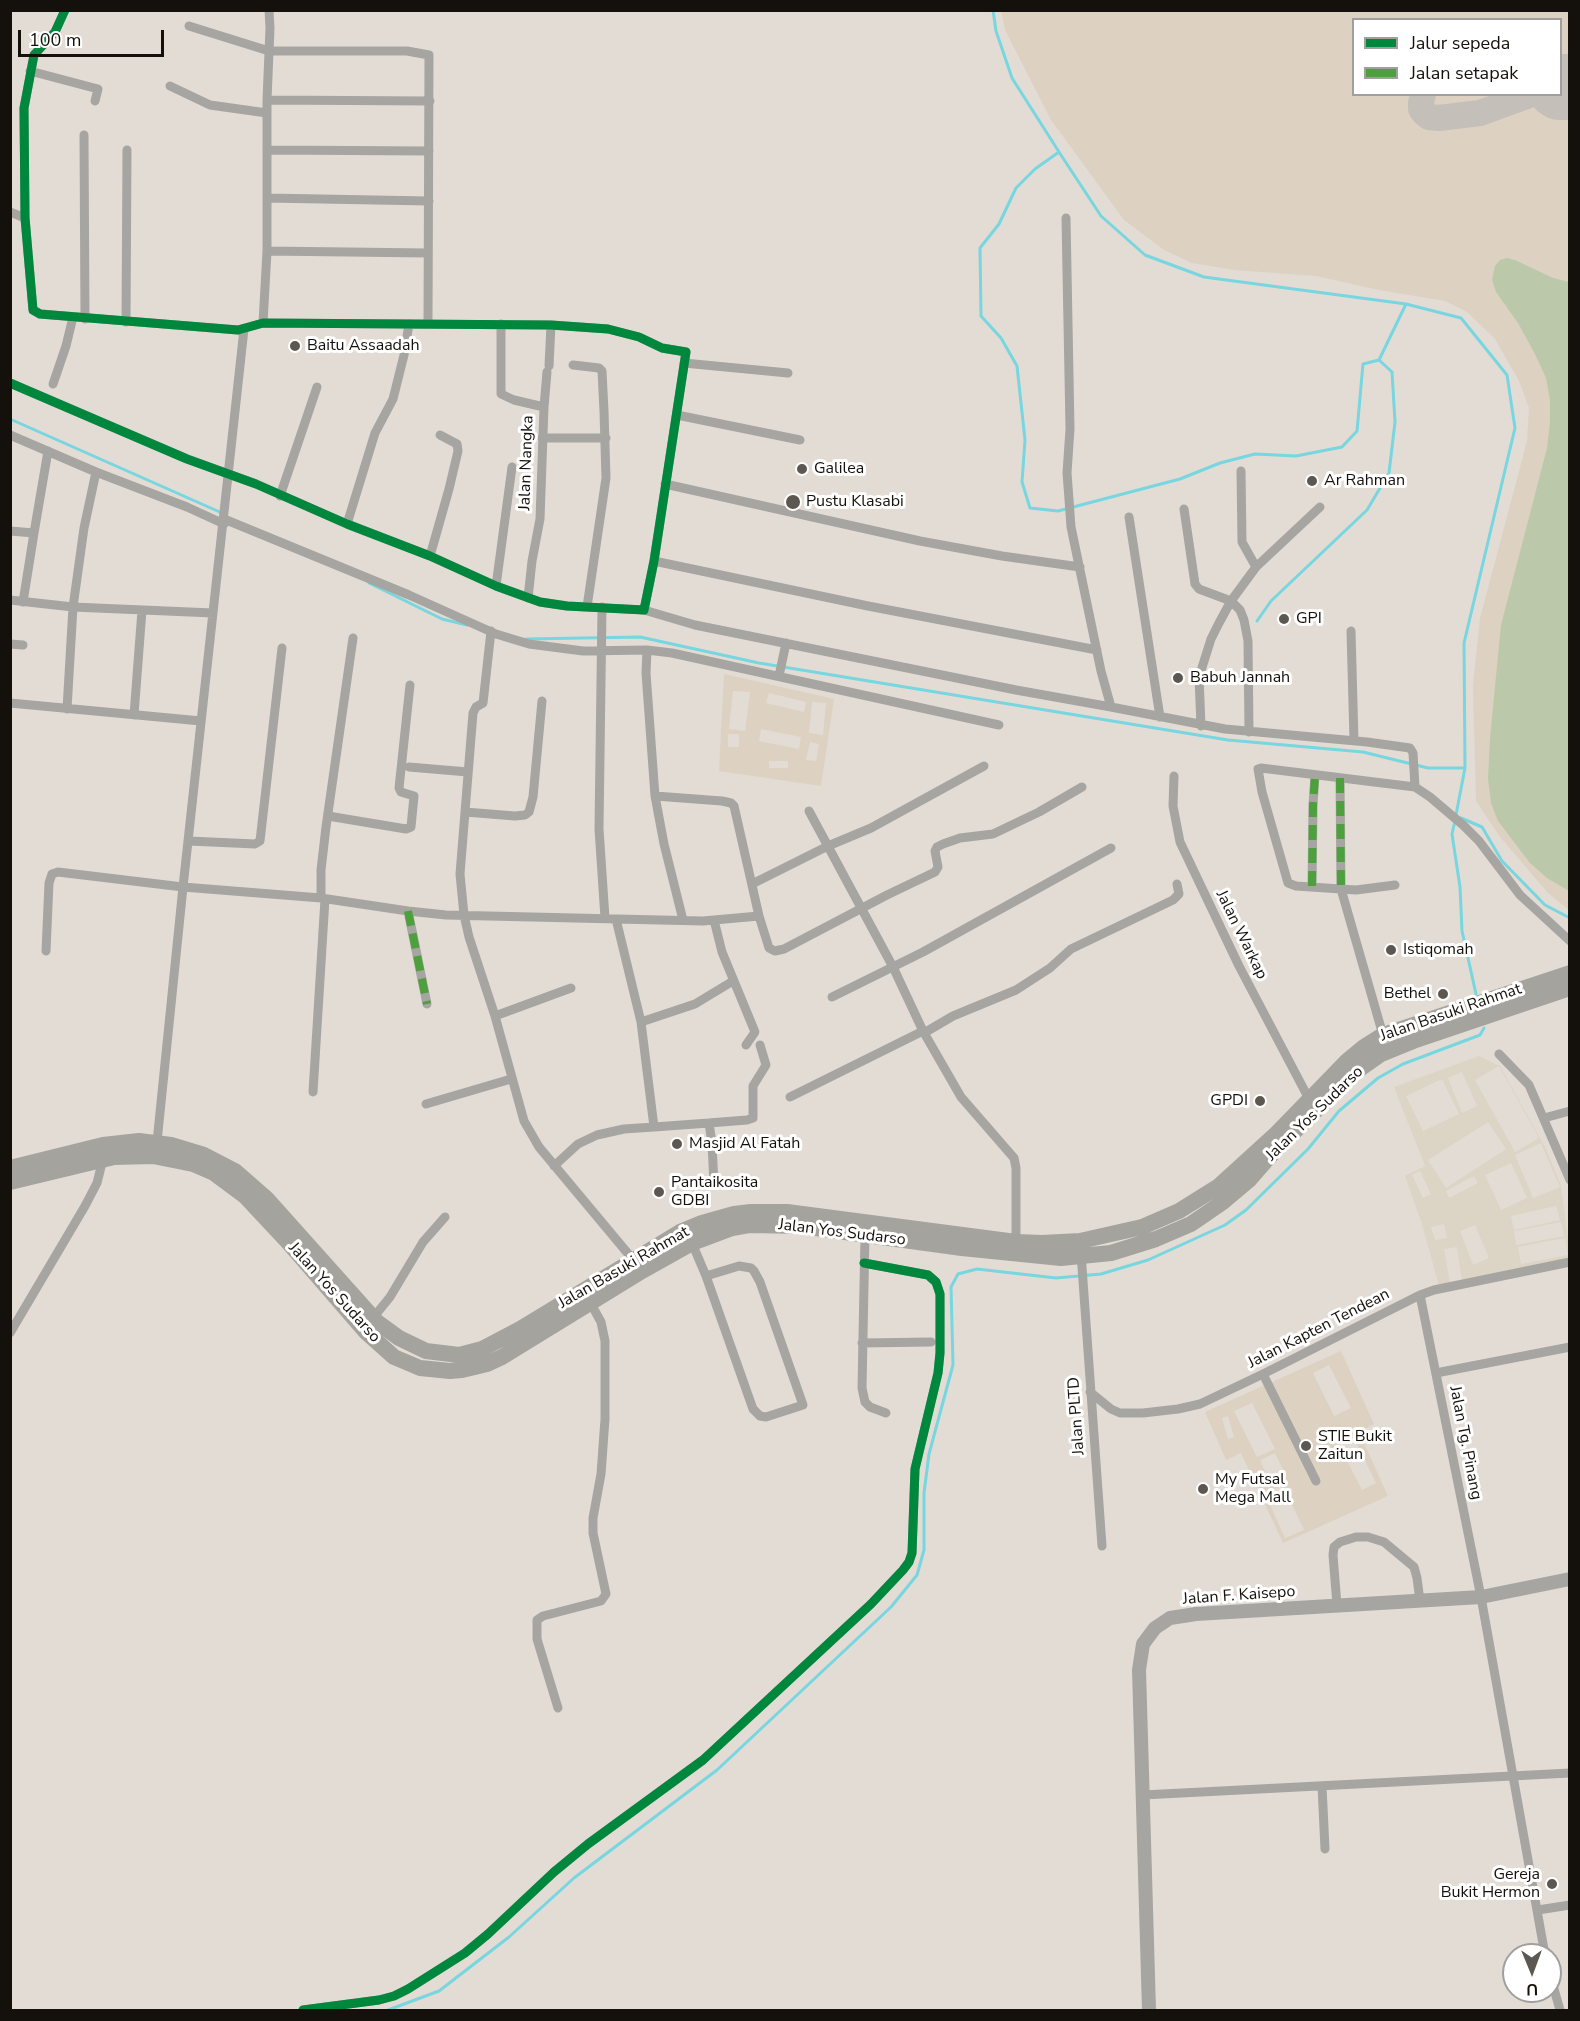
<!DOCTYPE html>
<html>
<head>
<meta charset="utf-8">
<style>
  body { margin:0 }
  #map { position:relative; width:1580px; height:2021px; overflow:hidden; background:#e3dcd4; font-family:"Nunito Sans",sans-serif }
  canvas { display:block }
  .frame { position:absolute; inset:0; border:12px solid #14100b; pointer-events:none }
  .legend { position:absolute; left:1352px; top:18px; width:210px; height:78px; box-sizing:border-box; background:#fff; border:2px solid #a19f9d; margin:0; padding:8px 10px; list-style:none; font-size:18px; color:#14100b }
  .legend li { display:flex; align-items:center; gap:12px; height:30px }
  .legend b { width:30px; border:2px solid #a19f9d }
  .north { position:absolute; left:1502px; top:1943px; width:60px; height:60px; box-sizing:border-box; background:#fff; border:2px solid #a19f9d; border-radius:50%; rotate:179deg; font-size:16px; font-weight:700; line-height:24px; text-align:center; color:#14100b }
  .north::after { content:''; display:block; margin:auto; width:21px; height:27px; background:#5c5751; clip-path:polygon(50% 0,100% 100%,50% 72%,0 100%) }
  .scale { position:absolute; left:18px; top:30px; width:146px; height:27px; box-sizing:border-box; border:3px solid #14100b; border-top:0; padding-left:8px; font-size:18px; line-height:21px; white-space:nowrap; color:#14100b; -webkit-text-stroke:4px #fff; paint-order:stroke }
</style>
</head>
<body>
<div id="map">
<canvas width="1580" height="2021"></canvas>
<div class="frame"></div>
<ul class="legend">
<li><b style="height:8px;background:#00873e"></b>Jalur sepeda</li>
<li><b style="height:8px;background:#4ea03e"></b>Jalan setapak</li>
</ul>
<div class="north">U</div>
<div class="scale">100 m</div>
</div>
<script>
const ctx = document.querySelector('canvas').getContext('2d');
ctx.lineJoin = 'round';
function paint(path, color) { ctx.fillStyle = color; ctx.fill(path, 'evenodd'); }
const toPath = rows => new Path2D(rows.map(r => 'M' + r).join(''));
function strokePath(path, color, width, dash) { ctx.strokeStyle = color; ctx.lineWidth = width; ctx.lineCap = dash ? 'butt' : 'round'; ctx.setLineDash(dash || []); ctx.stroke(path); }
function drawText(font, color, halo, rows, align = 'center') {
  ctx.font = font + ' "Nunito Sans",sans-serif'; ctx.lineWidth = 6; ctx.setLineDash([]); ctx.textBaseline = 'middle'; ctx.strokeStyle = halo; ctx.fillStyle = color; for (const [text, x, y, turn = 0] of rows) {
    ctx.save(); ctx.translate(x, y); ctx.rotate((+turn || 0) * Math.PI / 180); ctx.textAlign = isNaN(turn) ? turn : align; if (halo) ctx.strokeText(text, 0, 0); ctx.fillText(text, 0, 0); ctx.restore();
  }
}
paint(toPath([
  [1479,1056,1500,1066,1546,1149,1561,1186,1569,1245,1569,1263,1441,1293,1422,1224,1405,1176,1425,1166,1394,1087],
  [1499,1066,1539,1138,1515,1152,1475,1080],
  [1462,1072,1477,1106,1462,1113,1448,1078],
  [1442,1079,1459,1114,1423,1131,1406,1096],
  [1488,1122,1506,1149,1446,1188,1428,1160],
  [1541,1143,1560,1187,1533,1198,1515,1155],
  [1511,1163,1527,1198,1501,1210,1485,1175],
  [1420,1171,1431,1194,1423,1198,1412,1175],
  [1474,1176,1478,1183,1449,1198,1446,1191],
  [1556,1206,1560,1220,1514,1230,1511,1216],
  [1561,1222,1564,1236,1516,1245,1514,1231],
  [1444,1224,1447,1238,1435,1240,1431,1227],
  [1475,1225,1489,1258,1473,1265,1460,1231],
  [1565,1238,1568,1255,1521,1264,1518,1247],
  [1457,1247,1462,1281,1450,1283,1444,1249]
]), '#dcd4c4');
paint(toPath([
  [1001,11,1569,11,1569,910,1548,893,1500,837,1476,801,1473,685,1480,618,1527,441,1529,408,1519,381,1495,339,1467,312,1445,301,1379,290,1316,276,1234,270,1192,263,1164,250,1124,220,1051,120,1005,30],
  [1354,20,1560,20,1560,94,1354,94],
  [724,674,834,699,821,786,719,771],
  [733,691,750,692,745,731,729,729],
  [769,693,806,702,804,712,766,703],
  [812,702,826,703,823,735,809,733],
  [761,729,801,737,799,749,759,741],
  [728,734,739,734,739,747,728,747],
  [810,742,819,744,816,761,806,760],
  [769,761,788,761,788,768,769,768],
  [1341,1351,1374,1424,1359,1432,1388,1496,1283,1543,1241,1453,1226,1460,1205,1412],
  [1329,1365,1351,1408,1334,1416,1313,1373],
  [1252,1403,1275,1449,1257,1457,1234,1411],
  [1228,1416,1234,1437,1228,1439,1222,1418],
  [1353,1436,1376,1483,1362,1490,1338,1443],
  [1275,1453,1286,1476,1270,1484,1260,1460],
  [1283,1485,1304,1530,1285,1538,1265,1494]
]), '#ddd1c2');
paint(toPath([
  [1507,258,1515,260,1553,278,1569,282,1569,891,1547,878,1530,863,1498,821,1491,803,1488,779,1490,738,1501,625,1547,448,1550,422,1550,400,1546,378,1535,354,1518,323,1496,292,1492,280,1495,266,1500,260]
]), '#bbc9aa');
strokePath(toPath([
  [993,10,996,31,1012,78,1059,152,1035,169,1016,188,999,224,980,248,981,316,1001,338,1017,366,1025,440,1022,482,1030,508,1058,511,1180,479,1220,463,1255,454,1296,456,1342,447,1357,431,1363,364,1379,360],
  [1059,152,1101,216,1145,255,1204,277,1406,304,1461,318,1507,375,1515,428,1464,643,1465,768],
  [1379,360,1406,304],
  [10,419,222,513],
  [369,583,442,619,467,625],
  [1257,621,1271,601,1367,510,1389,473,1395,422,1392,372,1379,360],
  [526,639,640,637,759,663,1228,740,1363,752,1428,768,1465,768,1456,815],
  [1461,818,1482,827,1502,861,1545,905,1570,918],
  [1455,821,1452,834,1460,887,1462,931,1476,994],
  [388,2010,439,1991,509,1937,574,1878,717,1770,891,1607,917,1575,924,1550,924,1493,929,1454,953,1365,951,1287,958,1274,977,1269,1056,1278,1101,1274,1148,1260,1225,1225,1246,1210,1308,1149,1339,1111,1378,1078,1403,1064,1480,1035,1484,1028]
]), '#77d6df', 3);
strokePath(toPath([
  [1423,94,1421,103,1421,109,1424,113,1429,117,1439,118,1480,113,1532,94]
]), '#c4bfb8', 26);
strokePath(toPath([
  [1560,87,1570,87]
]), '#c4bfb8', 66);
strokePath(toPath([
  [189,26,269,51,407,51,429,55,428,324],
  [30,71,98,89,95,101],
  [170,86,210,105,267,113],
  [267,100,430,101],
  [84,135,85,319],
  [267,150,429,151],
  [267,198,429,201],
  [10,212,25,218],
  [1066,218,1070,429,1067,473,1068,486,1071,527,1101,671,1111,707,1225,729,1367,742,1410,748,1413,753,1415,787,1430,797,1463,825,1479,841,1520,895,1570,941],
  [267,251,428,253],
  [126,322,127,150],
  [263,323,267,251,267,100,270,28,269,10],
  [501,324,501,394,514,400,544,407,540,519,532,561,528,598],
  [684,363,788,373],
  [573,365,599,368,602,371,604,411,606,478,587,607],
  [549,366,551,325],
  [10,383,187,459,256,484,347,524,430,556,496,586,540,602,567,606,644,610,654,561,686,352,662,348,639,337,608,329,551,325,263,323,238,330,40,314,33,310,25,218,24,108,34,55,55,32,65,10],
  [53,384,66,346,73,317],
  [544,407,547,372],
  [677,415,800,440],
  [10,435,96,472,187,507,224,524],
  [542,438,606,438],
  [1241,471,1242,542,1256,567],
  [665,484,920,541,1002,556,1080,567],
  [280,496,317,387],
  [1184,509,1195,584,1199,589,1231,601,1240,610,1244,620,1248,641,1249,732],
  [1129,517,1160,717],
  [224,519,409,595,496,634,529,644,583,651,647,650,672,653,999,725],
  [347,524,375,433,393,399,404,355,409,324],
  [10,531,34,533,23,602],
  [34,533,48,451],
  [430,556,449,489,458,451,457,444,440,435],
  [654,561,868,606,1097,650],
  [496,586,512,467],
  [10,600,73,607,213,613],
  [602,607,599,829,605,918],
  [644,610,695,625,1016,690,1111,707],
  [1351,631,1354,740],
  [10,644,23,645],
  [647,650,646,673,655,796,664,844,683,920],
  [779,676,786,643],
  [542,701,533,797,529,812,525,815,515,816,465,812,460,874,464,915,469,937,495,1016,524,1121,539,1147,635,1262],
  [10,703,201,721],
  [67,709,73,607,84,528,96,472],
  [134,715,142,610],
  [1201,726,1199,677,1211,639,1219,623,1231,601,1256,567,1320,507],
  [409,767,468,772],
  [1174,776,1173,806,1180,842,1239,966,1309,1099],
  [1340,778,1341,889,1383,1035],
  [655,796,722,801,731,803,734,806,759,916,769,948,775,951,784,949,887,895,935,872,938,867,935,851,937,847,943,844,960,838,993,834,1039,812,1082,787],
  [809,811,893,967,923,1031,961,1097,1014,1158,1016,1168,1016,1242],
  [465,812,473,713,476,707,483,703,491,631],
  [328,816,406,829,411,827,414,796,401,792,399,788,410,685],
  [189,841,255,844,260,841,282,648],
  [752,884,828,846,871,828,984,766],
  [1395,885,1356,890,1296,886,1288,883,1262,792,1258,769,1261,768,1415,787],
  [1312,886,1313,805,1315,775],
  [321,898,321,870,326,827,353,638],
  [408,911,427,1004],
  [616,919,641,1022,654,1127,709,1123,712,1143,714,1185],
  [714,920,722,952,755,1032,746,1045],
  [46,951,49,883,52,874,58,872,183,887,321,898,408,911,446,915,703,921,759,916],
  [832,997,923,952,1111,848],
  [495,1016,571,988],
  [641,1022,695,1004,733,981],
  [924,1033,953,1016,1016,990,1050,968,1071,949,1173,900,1179,894,1177,884],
  [1499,1054,1529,1085,1570,1180],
  [313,1092,325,899],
  [790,1097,923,1031],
  [426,1104,511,1079],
  [1544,1118,1570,1111],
  [709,1123,747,1120,753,1118,753,1086,766,1065,760,1045],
  [157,1142,183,887,244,329],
  [554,1166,578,1144,597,1135,624,1129,654,1127],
  [865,1235,862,1388,865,1402,870,1407,886,1413],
  [692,1243,706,1276,753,1409,760,1416,766,1417,803,1405,760,1282,754,1271,751,1268,739,1266,706,1276],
  [1081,1253,1102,1546],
  [1420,1295,1481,1597,1545,1955],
  [373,1318,390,1297,423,1242,445,1217],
  [10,1333,85,1206,97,1183,103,1159],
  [862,1343,931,1342],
  [1436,1373,1570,1347],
  [1263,1374,1316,1481],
  [1090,1392,1111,1409,1120,1413,1143,1413,1178,1409,1200,1404,1263,1374,1420,1295,1434,1290,1570,1262],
  [1337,1605,1333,1555,1334,1547,1340,1542,1356,1537,1368,1537,1384,1542,1414,1567,1417,1578,1420,1601],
  [558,1708,537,1639,537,1620,543,1616,601,1601,606,1594,593,1533,593,1518,601,1474,605,1419,605,1341,601,1322,590,1302],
  [1322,1786,1325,1849],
  [1143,1795,1570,1773],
  [1538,1910,1570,1905],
  [1550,1975,1560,2010],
  [303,2010,379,2000,394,1996,408,1989,465,1953,488,1934,554,1872,588,1844,703,1760,871,1604,903,1570,909,1562,912,1553,915,1469,938,1373,940,1353,940,1294,936,1282,928,1275,864,1263]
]), '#a7a5a1', 9);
strokePath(toPath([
  [1149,2010,1139,1670,1143,1644,1155,1628,1170,1618,1196,1614,1481,1597,1570,1579]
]), '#a7a5a1', 14);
strokePath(toPath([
  [10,1168,103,1145,139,1141,171,1145,204,1155,235,1171,267,1199,377,1322,399,1338,426,1351,459,1355,482,1349,520,1329,680,1232,702,1223,734,1214,751,1212,787,1212,1016,1242,1042,1243,1080,1241,1142,1227,1179,1211,1219,1186,1275,1135,1346,1062,1364,1047,1383,1035,1570,973],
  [10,1182,114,1157,153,1156,193,1164,214,1173,245,1196,288,1242,366,1332,394,1357,420,1368,450,1371,462,1370,487,1364,502,1357,642,1271,692,1243,732,1228,749,1225,801,1226,962,1248,1061,1258,1111,1253,1156,1239,1191,1224,1223,1202,1249,1180,1269,1157,1335,1091,1354,1073,1381,1054,1413,1041,1570,988]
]), '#a5a39e', 16);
strokePath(toPath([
  [1340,778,1341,889],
  [1312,886,1313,805,1315,775],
  [408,911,427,1004]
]), '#4ea03e', 8, [15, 8]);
strokePath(toPath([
  [10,383,187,459,256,484,347,524,430,556,496,586,540,602,567,606,644,610,654,561,686,352,662,348,639,337,608,329,551,325,263,323,238,330,40,314,33,310,25,218,24,108,34,55,55,32,65,10],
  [303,2010,379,2000,394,1996,408,1989,465,1953,488,1934,554,1872,588,1844,703,1760,871,1604,903,1570,909,1562,912,1553,915,1469,938,1373,940,1353,940,1294,936,1282,928,1275,864,1263]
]), '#00873e', 9);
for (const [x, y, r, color] of [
  [295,346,6,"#5c5751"],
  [802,469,6,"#5c5751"],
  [1312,481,6,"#5c5751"],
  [793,502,8,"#5c5751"],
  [1284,619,6,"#5c5751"],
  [1178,678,6,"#5c5751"],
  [1391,950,6,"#5c5751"],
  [1443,994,6,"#5c5751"],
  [1260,1101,6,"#5c5751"],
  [677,1144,6,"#5c5751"],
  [659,1192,6,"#5c5751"],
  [1306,1446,6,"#5c5751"],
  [1203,1489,6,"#5c5751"],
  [1552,1884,6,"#5c5751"]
]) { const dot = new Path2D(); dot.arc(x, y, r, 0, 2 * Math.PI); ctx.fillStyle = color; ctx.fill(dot); strokePath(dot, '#fff', 2); }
drawText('16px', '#14100b', '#fff', [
  ["Baitu Assaadah",307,346],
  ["Galilea",814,469],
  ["Ar Rahman",1324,481],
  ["Pustu Klasabi",806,502],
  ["GPI",1296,619],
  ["Babuh Jannah",1190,678],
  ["Istiqomah",1403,950],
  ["Bethel",1431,994,"right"],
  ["GPDI",1248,1101,"right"],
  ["Masjid Al Fatah",689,1144],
  ["Pantaikosita",671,1183],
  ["GDBI",671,1201],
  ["STIE Bukit",1318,1437],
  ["Zaitun",1318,1455],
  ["My Futsal",1215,1480],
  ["Mega Mall",1215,1498],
  ["Gereja",1540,1875,"right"],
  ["Bukit Hermon",1540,1893,"right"]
], 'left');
drawText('16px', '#14100b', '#fff', [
  ["Jalan Nangka",527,463,-88],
  ["Jalan Warkap",1241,935,64],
  ["Jalan Basuki Rahmat",1451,1013,-19],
  ["Jalan Yos Sudarso",1315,1114,-44],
  ["Jalan Yos Sudarso",842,1233,7],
  ["Jalan Basuki Rahmat",624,1268,-30],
  ["Jalan Yos Sudarso",334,1293,48],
  ["Jalan Kapten Tendean",1319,1329,-27],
  ["Jalan PLTD",1077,1416,-94],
  ["Jalan Tg. Pinang",1465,1443,79],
  ["Jalan F. Kaisepo",1239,1596,-4]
]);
</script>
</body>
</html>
